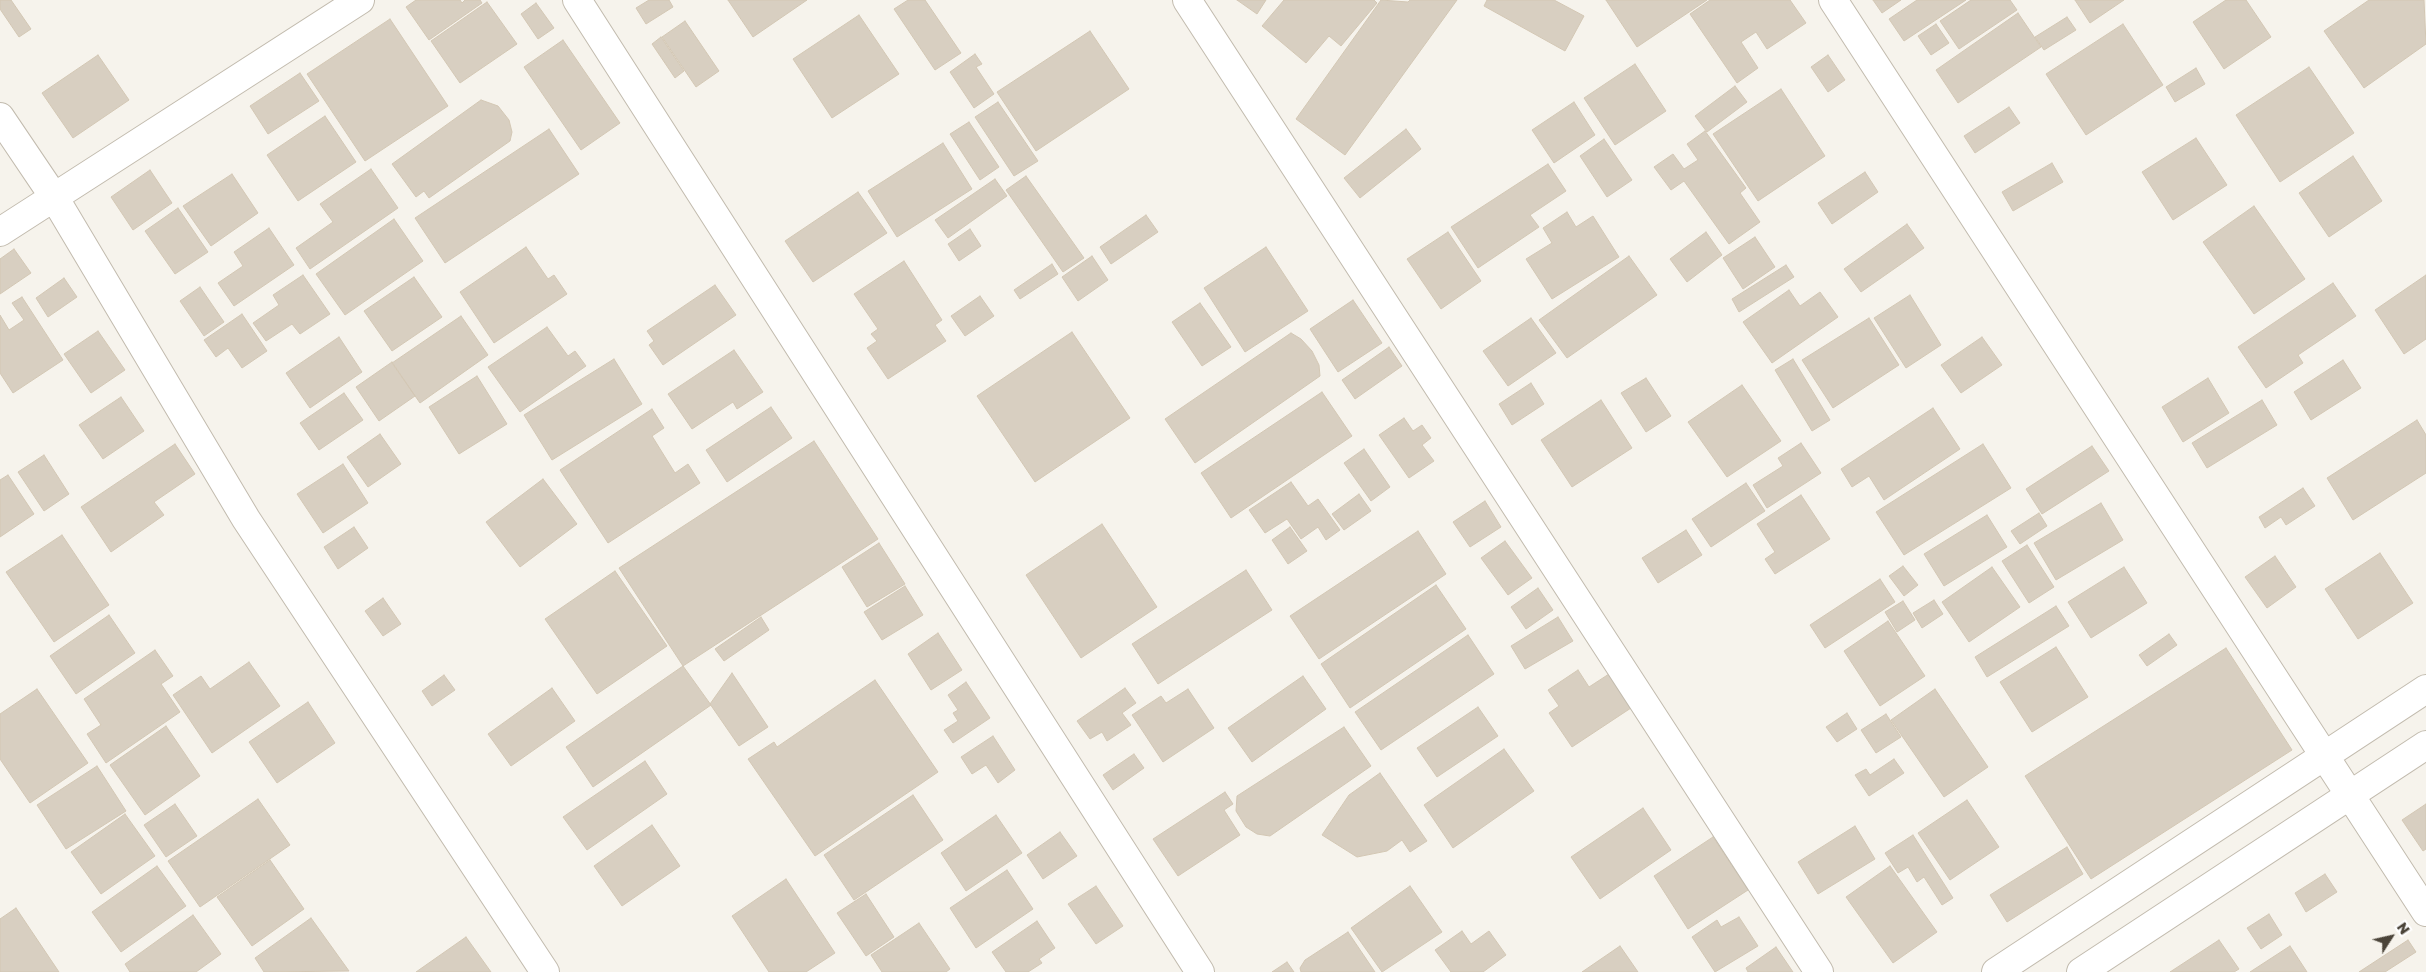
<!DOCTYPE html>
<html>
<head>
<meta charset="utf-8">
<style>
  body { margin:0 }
  #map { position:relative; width:2426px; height:972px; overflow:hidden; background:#f6f3ec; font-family:"Golos Text",sans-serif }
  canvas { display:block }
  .north { position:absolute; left:2366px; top:912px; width:50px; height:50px; -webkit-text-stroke:4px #fff; paint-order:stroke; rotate:55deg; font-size:14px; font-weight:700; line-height:20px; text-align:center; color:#4b4439 }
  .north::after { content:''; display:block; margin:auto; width:18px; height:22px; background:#4b4439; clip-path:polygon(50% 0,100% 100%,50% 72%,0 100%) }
</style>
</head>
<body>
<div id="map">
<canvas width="2426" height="972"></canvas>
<div class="north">N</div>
</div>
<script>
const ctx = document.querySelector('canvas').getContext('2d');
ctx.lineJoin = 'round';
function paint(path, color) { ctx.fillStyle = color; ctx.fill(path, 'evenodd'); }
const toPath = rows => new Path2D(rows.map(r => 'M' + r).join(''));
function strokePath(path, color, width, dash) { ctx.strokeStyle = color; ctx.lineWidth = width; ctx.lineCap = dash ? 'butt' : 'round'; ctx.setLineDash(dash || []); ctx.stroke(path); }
const building = toPath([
  [0,0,11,0,31,29,19,37,0,9,0,0],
  [416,0,460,0,462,3,465,0,480,0,482,3,429,40,406,7,416,0],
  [649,0,669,0,673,7,646,24,636,8,649,0],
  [728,0,807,0,753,37,728,0],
  [908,0,925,0,961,53,935,70,894,9,908,0],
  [1237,0,1266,0,1257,14,1237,0],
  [1284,0,1374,0,1377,3,1341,46,1329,36,1306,63,1262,26,1284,0],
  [1381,0,1408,2,1410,0,1457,0,1345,155,1296,119,1381,0],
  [1487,0,1554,0,1584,16,1565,51,1484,6,1487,0],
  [1606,0,1707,0,1637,47,1606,0],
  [1710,0,1790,0,1806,23,1767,49,1756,32,1741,42,1758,68,1737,83,1690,14,1710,0],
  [1873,0,1901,0,1882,13,1873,0],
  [1917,0,1966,0,1904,41,1889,19,1917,0],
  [1971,0,2010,0,2017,10,1959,49,1940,21,1971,0],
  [2075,0,2124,0,2090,23,2075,0],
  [2226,0,2246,0,2271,37,2224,69,2193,22,2226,0],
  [2369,0,2424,0,2426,44,2364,88,2324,31,2369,0],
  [487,2,517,44,460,83,431,41,487,2],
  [536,3,554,28,538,39,521,14,536,3],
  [2018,13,2041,47,1958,103,1936,70,2018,13],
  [859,15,899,74,832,118,793,59,859,15],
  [2067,17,2076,30,2044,50,2035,37,2067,17],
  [390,19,448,106,365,161,307,74,390,19],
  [685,21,719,71,696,87,662,37,685,21],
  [1936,24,1949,43,1931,55,1918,36,1936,24],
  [2123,24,2163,85,2086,135,2046,74,2123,24],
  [1090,31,1129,89,1036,151,997,92,1090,31],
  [661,37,684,71,675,78,652,44,661,37],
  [563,40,620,123,581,150,524,67,563,40],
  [975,54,982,64,976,67,994,94,974,108,950,72,975,54],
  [98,55,129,100,73,138,42,93,98,55],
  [1828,55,1845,80,1828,92,1811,67,1828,55],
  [1635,64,1666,111,1615,145,1584,98,1635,64],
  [2309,67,2354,133,2280,182,2236,115,2309,67],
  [2196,68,2205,84,2175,102,2166,87,2196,68],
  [300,73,319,101,268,134,250,106,300,73],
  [1735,86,1747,102,1707,132,1695,116,1735,86],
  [1781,89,1825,156,1758,201,1713,134,1781,89],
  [481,100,498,106,509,120,512,132,510,141,429,198,424,191,416,197,392,164,481,100],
  [998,102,1038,161,1014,176,975,117,998,102],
  [1574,102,1595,135,1554,163,1532,130,1574,102],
  [2009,107,2020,123,1975,153,1964,136,2009,107],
  [325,116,356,162,298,201,267,155,325,116],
  [969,122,999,167,980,180,950,134,969,122],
  [549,129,579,174,445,263,415,218,549,129],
  [1406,129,1421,149,1360,198,1344,178,1406,129],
  [1705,131,1746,188,1740,193,1760,222,1729,244,1684,181,1671,190,1654,167,1673,154,1684,169,1698,160,1687,144,1705,131],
  [2196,138,2227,185,2173,220,2142,172,2196,138],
  [1604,139,1632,180,1607,197,1580,156,1604,139],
  [943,143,972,189,897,237,868,191,943,143],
  [2353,156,2382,201,2329,237,2299,193,2353,156],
  [2052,163,2063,182,2013,211,2002,192,2052,163],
  [1548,164,1566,191,1530,215,1539,227,1478,268,1451,227,1548,164],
  [371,169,398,208,310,269,296,248,333,222,320,204,371,169],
  [150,170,172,203,133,230,111,197,150,170],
  [1865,172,1878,192,1832,224,1818,203,1865,172],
  [232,174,258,213,211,246,183,206,232,174],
  [1026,176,1084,258,1063,272,1006,190,1026,176],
  [995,179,1007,196,948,238,935,220,995,179],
  [858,192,887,233,813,282,785,241,858,192],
  [2254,206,2305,279,2254,314,2203,242,2254,206],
  [178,208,208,252,175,274,145,231,178,208],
  [1567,212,1576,227,1593,216,1619,257,1552,299,1526,259,1552,243,1543,228,1567,212],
  [1146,215,1158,232,1111,264,1100,247,1146,215],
  [394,219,423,261,345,315,316,274,394,219],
  [1907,224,1924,248,1861,292,1844,269,1907,224],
  [269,228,294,265,234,306,218,283,243,266,234,252,269,228],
  [970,229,981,246,959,261,948,244,970,229],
  [1448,232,1481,281,1441,309,1407,259,1448,232],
  [1706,232,1722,255,1687,282,1670,259,1706,232],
  [1755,237,1775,267,1743,289,1723,258,1755,237],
  [526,247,548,279,554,275,567,294,494,343,460,292,526,247],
  [1266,247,1308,311,1245,352,1204,288,1266,247],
  [14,249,31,273,0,294,0,259,14,249],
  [1092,256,1108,280,1078,301,1062,277,1092,256],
  [1629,256,1657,295,1567,358,1539,320,1629,256],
  [904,261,942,320,935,325,946,341,888,379,867,348,877,341,871,334,878,329,854,294,904,261],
  [1052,264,1058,274,1020,299,1014,290,1052,264],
  [1786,265,1794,277,1739,312,1732,299,1786,265],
  [303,275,330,314,300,334,292,324,266,341,253,323,279,305,273,295,303,275],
  [2426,275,2426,339,2404,354,2375,310,2426,275],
  [414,277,442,317,392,351,364,311,414,277],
  [64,278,77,297,48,317,36,298,64,278],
  [2333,283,2356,316,2298,355,2303,363,2266,388,2238,347,2333,283],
  [715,285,736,315,663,365,649,345,654,341,647,331,715,285],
  [200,287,224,322,204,336,180,301,200,287],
  [1789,290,1800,306,1820,292,1838,317,1772,363,1743,322,1789,290],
  [1910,295,1941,345,1906,368,1874,318,1910,295],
  [980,296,994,316,965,336,951,316,980,296],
  [22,297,63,360,13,393,0,373,0,315,9,330,24,320,12,303,22,297],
  [1353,300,1382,343,1338,372,1310,329,1353,300],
  [1200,303,1231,347,1202,366,1172,322,1200,303],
  [242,314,267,351,242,368,228,348,216,357,204,340,242,314],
  [461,316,488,355,420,403,392,363,461,316],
  [1531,318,1556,353,1508,386,1483,351,1531,318],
  [1869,318,1899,365,1833,408,1802,360,1869,318],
  [547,327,568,356,575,351,586,366,520,412,488,367,547,327],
  [98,331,125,370,91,393,64,354,98,331],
  [1072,332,1130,418,1035,482,977,396,1072,332],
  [1291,333,1301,339,1312,351,1319,365,1320,376,1195,463,1165,419,1291,333],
  [339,337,362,372,310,408,286,373,339,337],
  [1982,337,2002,365,1961,393,1941,365,1982,337],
  [1389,347,1402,366,1355,399,1342,380,1389,347],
  [734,350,763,392,737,409,733,402,692,429,668,394,734,350],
  [614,359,642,404,552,460,524,415,614,359],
  [1793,359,1830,420,1812,431,1775,370,1793,359],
  [2343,360,2361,388,2311,420,2294,392,2343,360],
  [392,362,415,396,379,421,356,387,392,362],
  [477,376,507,424,459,454,429,407,477,376],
  [1646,378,1671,416,1646,432,1621,393,1646,378],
  [2208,378,2229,413,2183,442,2162,407,2208,378],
  [1531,383,1544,404,1512,425,1499,404,1531,383],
  [1742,385,1781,441,1727,477,1688,422,1742,385],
  [1322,392,1352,436,1231,518,1201,473,1322,392],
  [344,393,363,420,319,450,300,423,344,393],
  [121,397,144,431,103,459,79,425,121,397],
  [1601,400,1632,448,1572,487,1541,440,1601,400],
  [2262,400,2277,425,2207,468,2192,443,2262,400],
  [771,407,792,438,727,482,706,450,771,407],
  [1933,408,1960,449,1884,500,1869,476,1852,487,1841,469,1933,408],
  [652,409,664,428,652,436,675,473,688,464,700,483,608,543,560,470,652,409],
  [1404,418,1413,431,1422,425,1431,438,1422,445,1434,461,1409,478,1379,435,1404,418],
  [2417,420,2426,435,2426,473,2353,520,2327,478,2417,420],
  [380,434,401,464,368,487,347,457,380,434],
  [814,441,878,539,683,666,619,568,814,441],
  [1801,443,1821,473,1767,508,1753,485,1783,466,1778,458,1801,443],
  [175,444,195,474,154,502,164,515,111,552,81,507,175,444],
  [1983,444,2011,488,1904,555,1876,512,1983,444],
  [2092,446,2109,471,2042,514,2026,489,2092,446],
  [1364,449,1390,487,1371,501,1344,463,1364,449],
  [44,455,69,494,44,511,18,472,44,455],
  [343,464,368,503,323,533,297,494,343,464],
  [8,475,34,514,0,537,0,480,8,475],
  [543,479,577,524,520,567,486,522,543,479],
  [1291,482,1308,506,1318,499,1340,530,1326,540,1318,527,1301,539,1287,519,1265,533,1249,510,1291,482],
  [1746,483,1765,511,1711,547,1692,519,1746,483],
  [2303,488,2315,506,2286,525,2281,517,2265,528,2259,517,2303,488],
  [1359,494,1371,511,1344,530,1332,514,1359,494],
  [1801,495,1830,539,1775,574,1765,559,1775,552,1757,524,1801,495],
  [1485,501,1501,527,1470,547,1453,522,1485,501],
  [2101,503,2123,540,2056,580,2034,543,2101,503],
  [2039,513,2047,526,2020,544,2011,531,2039,513],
  [1987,515,2007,547,1944,586,1924,554,1987,515],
  [1102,524,1157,607,1081,658,1026,575,1102,524],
  [354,527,368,548,338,569,324,547,354,527],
  [1290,527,1307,551,1288,564,1272,540,1290,527],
  [1686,530,1702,555,1658,583,1642,558,1686,530],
  [1418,531,1446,574,1319,659,1290,616,1418,531],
  [62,535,109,605,54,642,6,572,62,535],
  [1505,541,1532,578,1508,595,1481,558,1505,541],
  [879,543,905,584,867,607,842,567,879,543],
  [2027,545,2054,587,2029,603,2002,561,2027,545],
  [2380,553,2413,603,2358,639,2325,589,2380,553],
  [2275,556,2296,587,2267,608,2245,577,2275,556],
  [1903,566,1918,585,1904,596,1889,576,1903,566],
  [1992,567,2020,607,1969,642,1942,602,1992,567],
  [2124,567,2147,603,2091,638,2068,602,2124,567],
  [1246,570,1272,610,1158,684,1132,644,1246,570],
  [615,571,667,646,597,694,545,619,615,571],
  [1880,579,1895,602,1825,648,1810,625,1880,579],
  [1436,585,1466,629,1350,708,1321,664,1436,585],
  [905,586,923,615,882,640,864,612,905,586],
  [1538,588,1553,610,1526,629,1511,607,1538,588],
  [383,598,401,624,383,636,365,611,383,598],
  [1934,600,1943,614,1922,628,1913,613,1934,600],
  [1903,601,1915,620,1897,632,1885,612,1903,601],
  [2056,606,2069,626,1987,677,1975,657,2056,606],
  [109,615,135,653,76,694,50,656,109,615],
  [761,617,769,630,724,661,715,649,761,617],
  [1558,617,1573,641,1525,669,1511,646,1558,617],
  [1888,621,1925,676,1880,706,1844,651,1888,621],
  [938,633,962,670,931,690,908,654,938,633],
  [2169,634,2177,645,2147,666,2139,655,2169,634],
  [1468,635,1494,674,1381,750,1355,712,1468,635],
  [2056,647,2088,697,2032,732,2000,682,2056,647],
  [2226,648,2292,750,2091,879,2025,776,2226,648],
  [155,650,173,676,161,684,180,712,106,763,87,734,101,725,84,699,155,650],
  [249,662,280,706,212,753,173,695,201,676,210,689,249,662],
  [683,666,711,705,593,787,566,747,683,666],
  [1578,670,1589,687,1609,674,1631,708,1572,747,1549,713,1559,706,1548,690,1578,670],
  [732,673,768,727,739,746,710,704,732,673],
  [444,675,455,690,432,706,422,691,444,675],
  [1303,676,1326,709,1252,762,1228,728,1303,676],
  [875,680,938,772,815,856,748,759,774,742,777,747,875,680],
  [966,682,990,718,953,743,944,730,958,721,953,713,958,710,948,695,966,682],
  [552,688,575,721,511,766,488,734,552,688],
  [1125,688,1136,703,1122,713,1131,725,1107,741,1102,732,1090,739,1077,721,1125,688],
  [37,689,88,763,30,803,0,759,0,714,37,689],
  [1188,689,1214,728,1163,762,1132,715,1161,696,1166,703,1188,689],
  [1935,689,1988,767,1944,797,1891,720,1935,689],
  [308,702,335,743,277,783,249,742,308,702],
  [1478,707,1498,736,1437,777,1417,748,1478,707],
  [1847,713,1857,729,1837,742,1826,727,1847,713],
  [1886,714,1901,737,1876,753,1861,730,1886,714],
  [166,726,200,776,145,815,110,765,166,726],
  [1344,727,1371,766,1270,836,1257,834,1246,827,1236,811,1237,796,1344,727],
  [993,736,1015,770,998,783,986,765,972,774,961,757,993,736],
  [1504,749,1534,791,1453,848,1424,805,1504,749],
  [1134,754,1144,768,1113,790,1103,775,1134,754],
  [1894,759,1904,773,1869,796,1855,775,1866,769,1870,775,1894,759],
  [645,761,667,794,587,850,563,817,645,761],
  [97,766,126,811,66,849,37,805,97,766],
  [1380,773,1427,841,1410,852,1402,840,1387,851,1357,857,1322,835,1349,795,1380,773],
  [1225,792,1233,804,1224,810,1240,835,1178,876,1153,839,1225,792],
  [913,795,943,840,854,900,824,855,913,795],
  [258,799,290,845,200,907,168,861,258,799],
  [1967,800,1999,847,1950,880,1918,833,1967,800],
  [175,804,197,836,166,857,144,825,175,804],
  [2426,804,2426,849,2423,851,2402,820,2426,804],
  [1643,808,1671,850,1600,899,1571,857,1643,808],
  [125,814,155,856,101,894,71,852,125,814],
  [996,815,1022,853,966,891,941,853,996,815],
  [652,825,680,866,622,906,594,866,652,825],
  [1855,826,1875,859,1818,894,1798,862,1855,826],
  [1060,832,1077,856,1043,879,1027,855,1060,832],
  [1913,835,1953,898,1942,905,1924,877,1917,882,1908,867,1898,873,1885,853,1913,835],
  [1713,837,1748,890,1688,929,1654,876,1713,837],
  [2067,847,2083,874,2007,922,1990,895,2067,847],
  [270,860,304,909,252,946,217,897,270,860],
  [157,866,186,906,121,952,92,912,157,866],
  [1890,866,1937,932,1893,963,1846,897,1890,866],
  [1007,870,1033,909,976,948,950,908,1007,870],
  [2325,874,2337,892,2306,912,2295,893,2325,874],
  [786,879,835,953,806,972,769,972,732,916,786,879],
  [1096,886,1123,926,1096,944,1068,904,1096,886],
  [1410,886,1442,932,1382,972,1351,928,1410,886],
  [866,894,894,937,866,956,837,913,866,894],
  [16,908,59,972,0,972,0,919,16,908],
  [2269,914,2282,935,2261,949,2247,928,2269,914],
  [193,915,221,954,196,972,130,972,125,964,193,915],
  [1739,917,1758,946,1715,972,1692,937,1717,920,1721,927,1739,917],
  [311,918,349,971,264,972,255,958,311,918],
  [1037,921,1055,948,1039,959,1042,963,1028,972,1006,972,992,952,1037,921],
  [919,923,950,969,946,972,882,972,871,955,919,923],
  [1462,931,1471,944,1489,931,1506,955,1483,972,1451,972,1435,950,1462,931],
  [1348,932,1375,972,1301,972,1300,968,1305,960,1348,932],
  [466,937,491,972,416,972,466,937],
  [2219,940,2239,969,2234,972,2170,972,2219,940],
  [2408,940,2416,952,2385,972,2359,972,2408,940],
  [1620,946,1638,972,1582,972,1620,946],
  [2290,946,2307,972,2250,972,2290,946],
  [1776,947,1793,972,1748,972,1746,968,1776,947],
  [1287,962,1294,972,1272,972,1287,962]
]);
paint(building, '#d8cfc1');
strokePath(building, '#d3c7b4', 1);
const minor = toPath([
  [577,0,1200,972],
  [1187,0,1819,972],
  [1833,0,2426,912],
  [0,117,54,197,246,519,545,972],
  [0,232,360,0],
  [1996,972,2426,689],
  [2081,972,2426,745]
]);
strokePath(minor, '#c2bbae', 30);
strokePath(minor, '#fff', 28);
</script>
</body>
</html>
